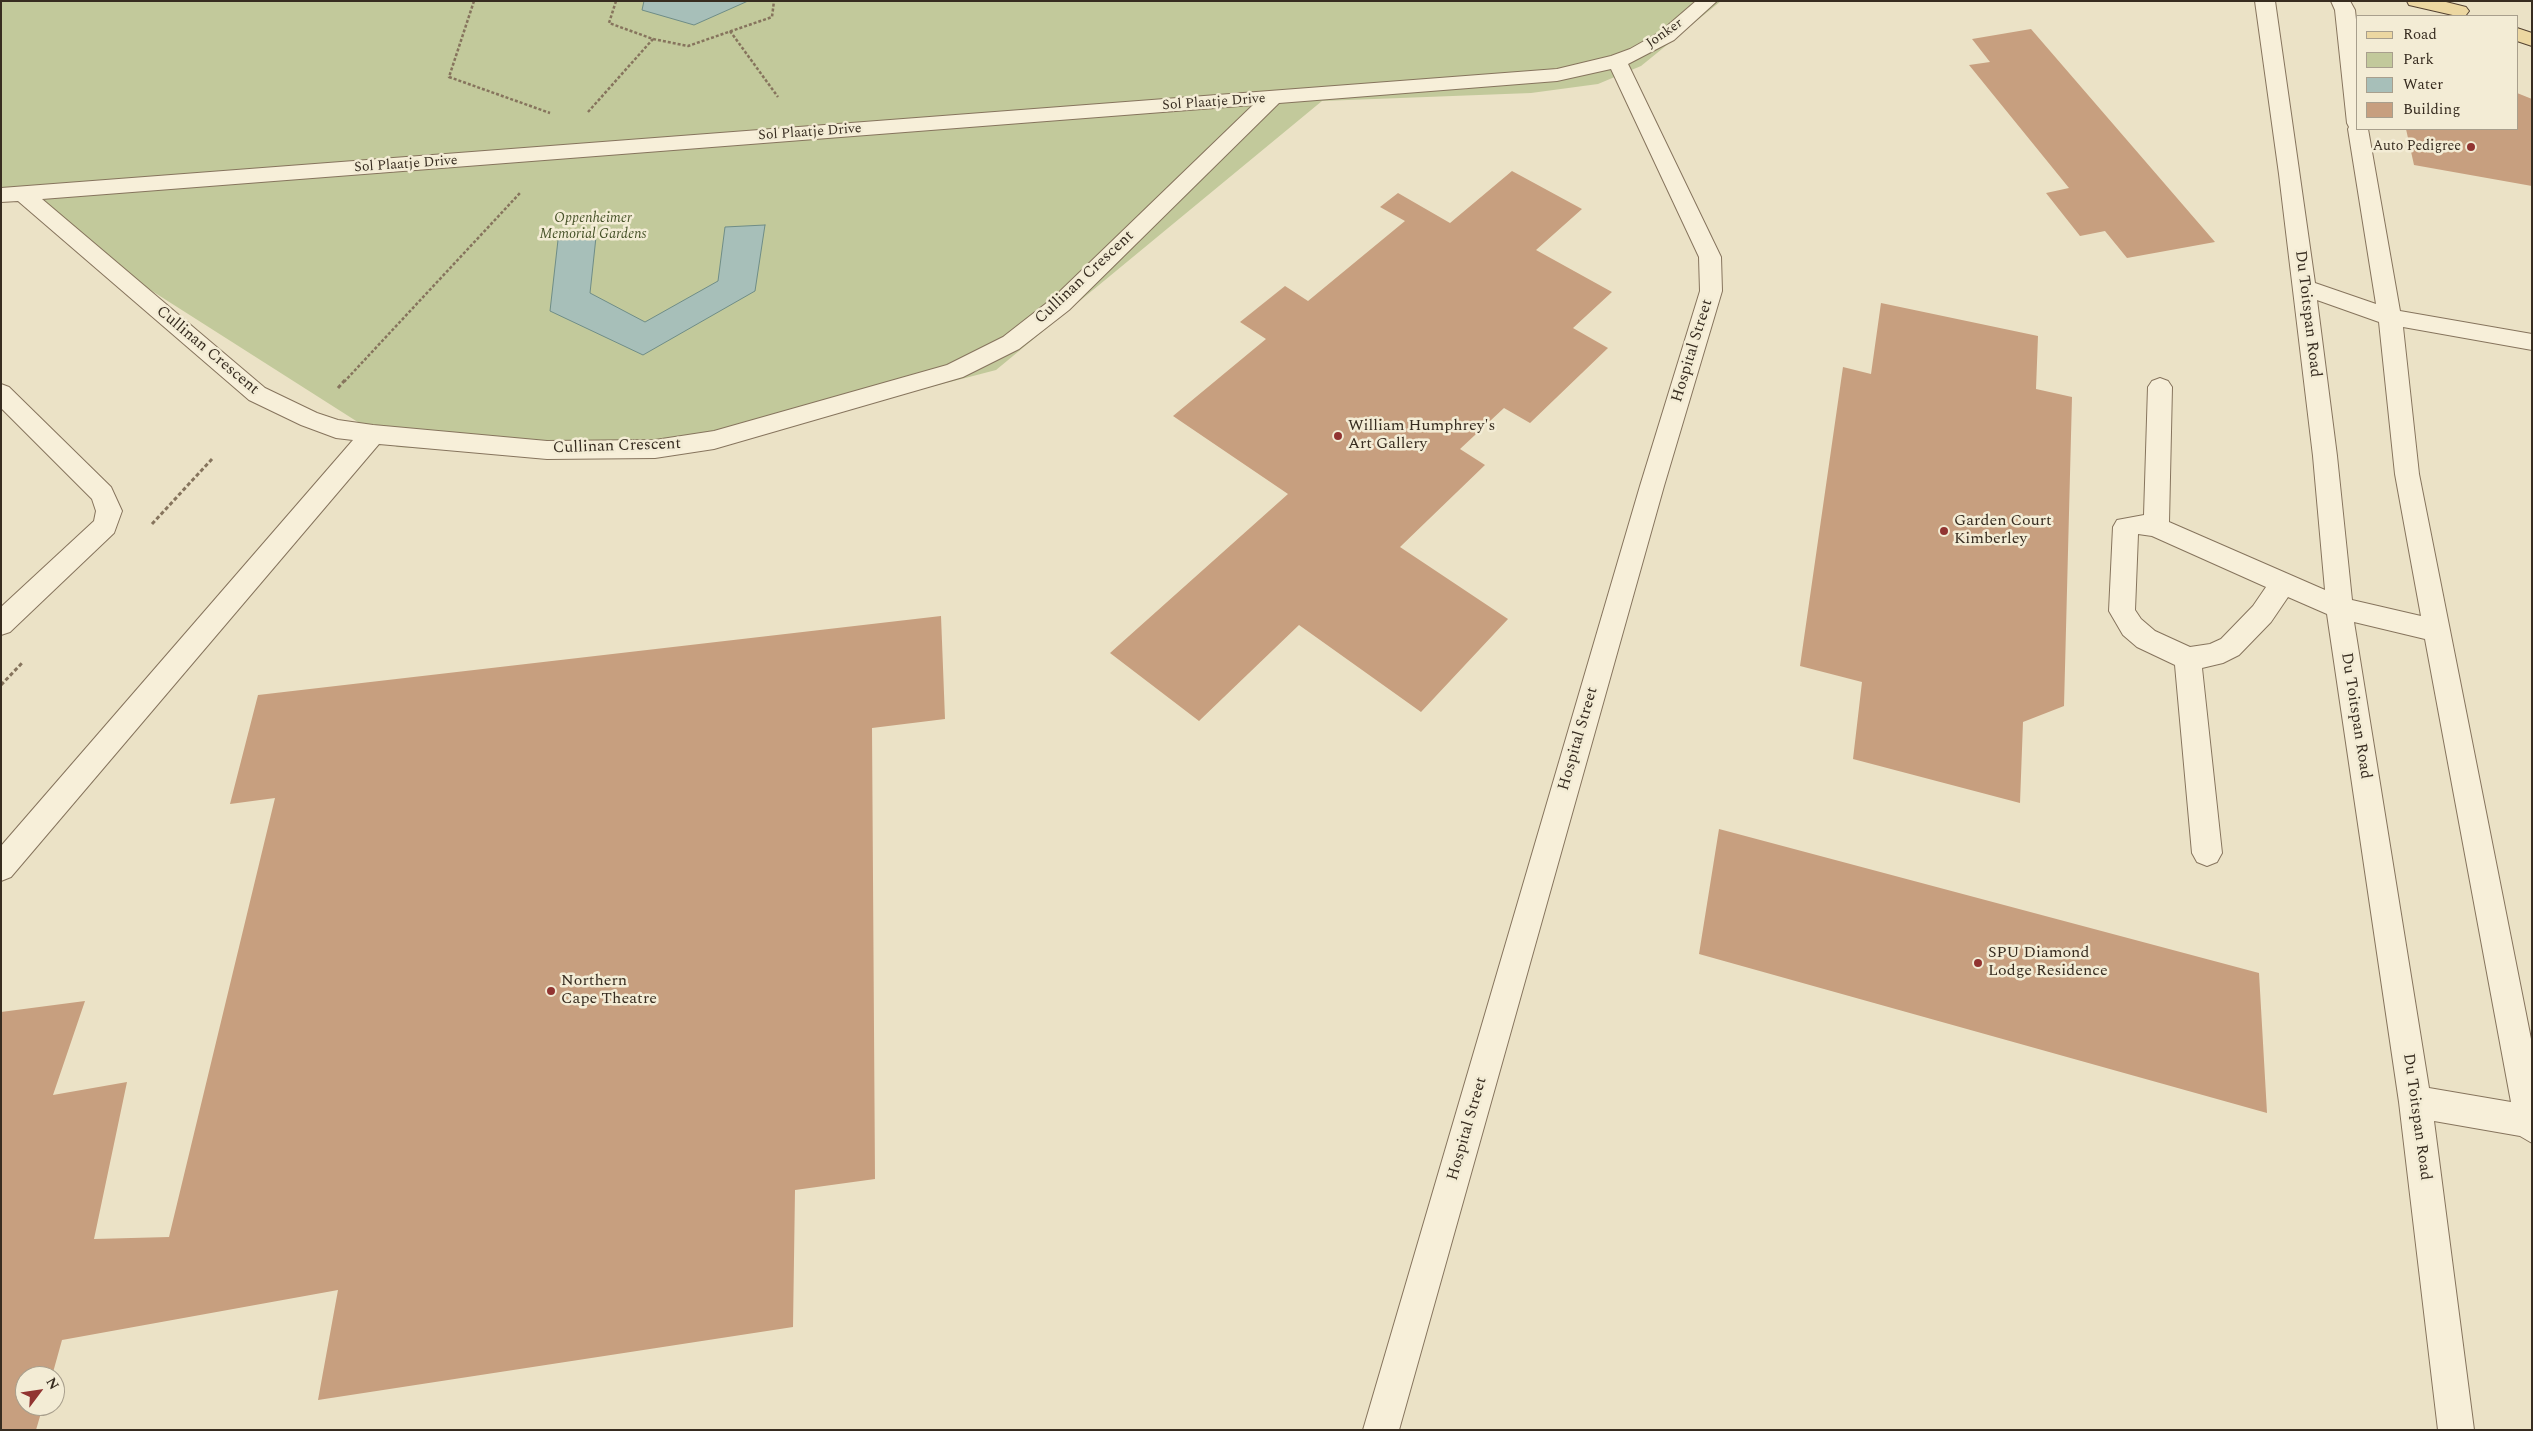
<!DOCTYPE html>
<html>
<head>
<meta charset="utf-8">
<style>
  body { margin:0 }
  #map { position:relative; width:2533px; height:1431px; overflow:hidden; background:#ebe2c6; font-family:Spectral,serif }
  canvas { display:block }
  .frame { position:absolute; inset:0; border:2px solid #372c20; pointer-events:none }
  .legend { position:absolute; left:2356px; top:15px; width:162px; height:115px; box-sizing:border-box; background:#f3ecd5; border:1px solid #a89f8d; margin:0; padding:6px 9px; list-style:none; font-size:15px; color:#372c20 }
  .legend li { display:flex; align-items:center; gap:10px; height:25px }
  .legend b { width:25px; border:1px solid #a89f8d }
  .north { position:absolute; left:15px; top:1366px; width:50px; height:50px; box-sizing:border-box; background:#f3ecd5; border:1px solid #a89f8d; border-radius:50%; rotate:59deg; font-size:14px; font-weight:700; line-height:20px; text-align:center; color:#372c20 }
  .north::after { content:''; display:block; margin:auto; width:18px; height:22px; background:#913431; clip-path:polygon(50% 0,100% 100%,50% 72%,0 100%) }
</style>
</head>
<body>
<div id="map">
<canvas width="2533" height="1431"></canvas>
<div class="frame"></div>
<ul class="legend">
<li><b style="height:6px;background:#ecd7a1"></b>Road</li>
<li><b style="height:14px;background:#c2c99b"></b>Park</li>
<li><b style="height:14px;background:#a7bfb9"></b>Water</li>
<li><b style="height:14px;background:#c79f7f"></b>Building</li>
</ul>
<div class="north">N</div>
</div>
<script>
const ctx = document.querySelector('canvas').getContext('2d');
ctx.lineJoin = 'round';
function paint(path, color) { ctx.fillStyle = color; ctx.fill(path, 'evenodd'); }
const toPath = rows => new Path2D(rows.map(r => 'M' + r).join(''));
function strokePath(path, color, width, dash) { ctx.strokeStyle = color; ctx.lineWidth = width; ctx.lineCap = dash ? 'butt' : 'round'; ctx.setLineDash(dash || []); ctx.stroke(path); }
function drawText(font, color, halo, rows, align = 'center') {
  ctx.font = font + ' Spectral,serif'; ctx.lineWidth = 5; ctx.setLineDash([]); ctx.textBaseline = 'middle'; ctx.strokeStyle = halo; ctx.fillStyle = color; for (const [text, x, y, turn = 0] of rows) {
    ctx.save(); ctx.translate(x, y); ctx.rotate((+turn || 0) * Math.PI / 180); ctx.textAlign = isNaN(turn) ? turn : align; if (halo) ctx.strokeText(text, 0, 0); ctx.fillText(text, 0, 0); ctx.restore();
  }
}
paint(toPath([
  [1,1,1721,1,1641,66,1598,84,1531,93,1322,101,996,370,677,453,524,455,397,447,130,277,29,190,1,192]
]), '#c2c99b');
const water = toPath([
  [644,1,748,1,694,25,642,10,644,1],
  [765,225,755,291,643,355,550,311,558,240,596,237,590,293,645,322,718,281,725,227,765,225]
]);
paint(water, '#a7bfb9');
strokePath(water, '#6f8d87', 1);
paint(toPath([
  [2031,29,2215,242,2127,258,2105,231,2080,236,2046,193,2069,188,1969,65,1990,62,1972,39],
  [2517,93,2532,99,2532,186,2414,165,2406,129,2517,129],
  [1512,171,1582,209,1536,250,1612,292,1573,328,1608,348,1530,423,1504,408,1460,449,1485,465,1400,547,1508,619,1421,712,1299,625,1199,721,1110,653,1288,494,1173,416,1266,339,1240,322,1285,286,1308,301,1405,221,1380,207,1398,193,1450,223],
  [1881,303,2038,336,2036,389,2072,397,2064,706,2023,722,2020,803,1853,759,1862,682,1800,666,1843,367,1871,374],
  [941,616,945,719,872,728,875,1179,795,1190,793,1327,318,1400,338,1290,62,1340,52,1376,25,1376,25,1406,43,1406,36,1430,1,1430,1,1012,85,1001,53,1095,127,1082,94,1239,169,1237,275,798,230,804,258,695],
  [1719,829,2259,973,2267,1113,1699,954]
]), '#c79f7f');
const minor = toPath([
  [1696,1,1717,1,1674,40,1628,64,1721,257,1722,291,1664,486,1399,1430,1363,1430,1640,486,1700,291,1699,257,1611,69,1557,81,1279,103,1069,310,1019,349,963,377,714,449,655,458,547,459,379,444,11,877,1,881,1,846,353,440,336,438,301,425,249,400,18,201,1,202,1,188,1557,69,1611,56,1630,49,1660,32,1696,1],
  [1253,105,1053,298,1003,337,947,365,714,431,655,440,547,441,373,425,338,420,317,413,265,388,42,199,1253,105],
  [2255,1,2275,1,2315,283,2376,304,2348,129,2349,127,2347,123,2335,10,2331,1,2350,1,2355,10,2357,29,2357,129,2368,129,2400,311,2532,334,2532,350,2403,327,2419,474,2532,1044,2532,1143,2520,1136,2434,1121,2474,1430,2438,1430,2399,1102,2327,614,2288,597,2271,622,2239,655,2223,663,2202,668,2222,853,2217,862,2207,866,2197,862,2192,853,2175,665,2137,647,2123,635,2109,611,2113,527,2117,520,2144,515,2148,387,2152,381,2160,378,2168,381,2172,387,2169,522,2325,590,2313,456,2279,174,2255,1],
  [2317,300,2379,322,2395,474,2421,616,2352,600,2337,456,2317,300],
  [2138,534,2152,536,2266,587,2253,606,2221,639,2210,644,2190,647,2155,631,2141,619,2135,610,2138,534],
  [2354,622,2425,639,2511,1102,2429,1088,2354,622],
  [1,384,9,387,111,487,122,511,114,533,10,632,1,635,1,607,94,521,96,511,92,499,1,408,1,384]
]);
const major = toPath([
  [2407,1,2442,1,2466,7,2469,11,2466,15,2457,16,2409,5,2407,1],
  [2517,28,2532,33,2532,46,2517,41,2517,28]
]);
strokePath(minor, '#86745d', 2);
strokePath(major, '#544231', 2);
strokePath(toPath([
  [474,1,449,77,550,113],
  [616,1,609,23,653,39,688,46,772,17,774,1],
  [730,31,778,97],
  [588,112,653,39],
  [344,382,520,193]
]), '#86745d', 2.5, [3, 2]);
strokePath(toPath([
  [338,388,345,380],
  [152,524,212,459],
  [1,685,23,662]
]), '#86745d', 3, [4, 2.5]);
paint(minor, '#f7efd9');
paint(major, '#ecd7a1');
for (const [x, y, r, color] of [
  [2471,147,5,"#913431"],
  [1338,436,5,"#913431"],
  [1944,531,5,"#913431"],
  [1978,963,5,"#913431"],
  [551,991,5,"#913431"]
]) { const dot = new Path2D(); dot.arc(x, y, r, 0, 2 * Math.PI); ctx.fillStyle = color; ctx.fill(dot); strokePath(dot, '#f3ecd5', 2); }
drawText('14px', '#372c20', '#f3ecd5', [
  ["Jonker",1665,34,-35],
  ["Sol Plaatje Drive",1214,103,-4],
  ["Sol Plaatje Drive",810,133,-4],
  ["Sol Plaatje Drive",406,165,-4]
]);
drawText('14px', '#372c20', '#f3ecd5', [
  ["Auto Pedigree",2461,147]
], 'right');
drawText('italic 14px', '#465228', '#f3ecd5', [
  ["Oppenheimer",593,219],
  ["Memorial Gardens",593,235]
]);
drawText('16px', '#372c20', '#f3ecd5', [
  ["Cullinan Crescent",1085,278,-43],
  ["Du Toitspan Road",2307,314,83],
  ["Cullinan Crescent",207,351,40],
  ["Hospital Street",1693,351,-73],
  ["Cullinan Crescent",617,447,-2],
  ["Du Toitspan Road",2355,716,81],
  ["Hospital Street",1579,739,-74],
  ["Du Toitspan Road",2416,1117,82],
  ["Hospital Street",1468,1129,-74]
]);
drawText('16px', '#372c20', '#f3ecd5', [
  ["William Humphrey's",1348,427],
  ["Art Gallery",1348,445],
  ["Garden Court",1954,522],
  ["Kimberley",1954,540],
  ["SPU Diamond",1988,954],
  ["Lodge Residence",1988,972],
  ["Northern",561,982],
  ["Cape Theatre",561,1000]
], 'left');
</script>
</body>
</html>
